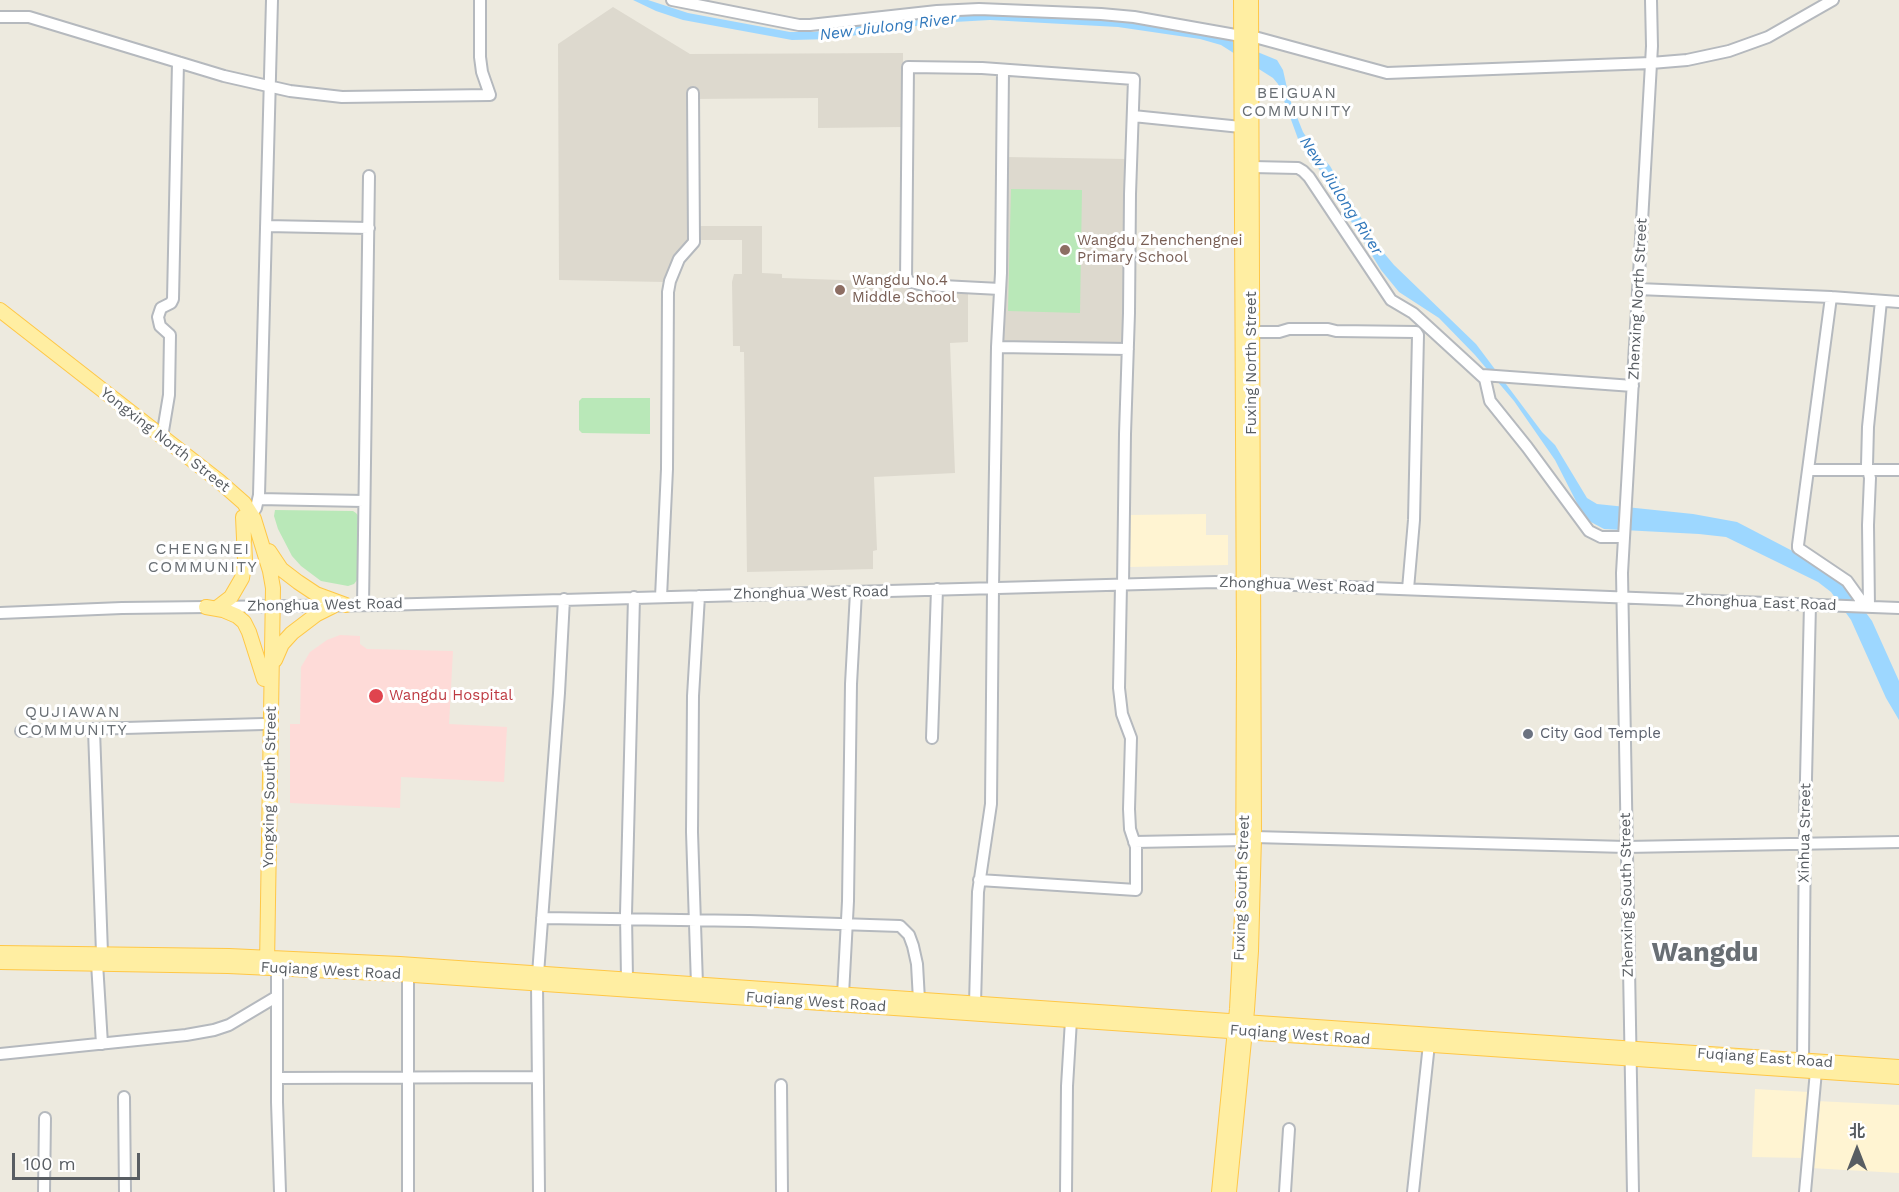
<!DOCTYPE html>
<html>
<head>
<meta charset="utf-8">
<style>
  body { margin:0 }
  #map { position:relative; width:1899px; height:1192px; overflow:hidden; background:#edeadf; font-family:"Work Sans","Noto Sans SC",sans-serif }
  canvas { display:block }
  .north { position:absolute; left:1827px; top:1120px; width:60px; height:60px; -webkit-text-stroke:4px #fff; paint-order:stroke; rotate:0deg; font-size:16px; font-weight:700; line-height:24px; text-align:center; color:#585d62 }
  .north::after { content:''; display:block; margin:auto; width:21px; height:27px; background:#585d62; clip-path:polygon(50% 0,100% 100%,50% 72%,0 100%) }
  .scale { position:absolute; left:12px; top:1153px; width:128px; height:27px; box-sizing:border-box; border:3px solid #585d62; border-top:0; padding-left:8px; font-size:18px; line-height:21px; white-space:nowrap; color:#585d62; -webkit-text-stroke:4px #fff; paint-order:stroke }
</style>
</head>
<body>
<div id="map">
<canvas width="1899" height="1192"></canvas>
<div class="north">北</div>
<div class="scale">100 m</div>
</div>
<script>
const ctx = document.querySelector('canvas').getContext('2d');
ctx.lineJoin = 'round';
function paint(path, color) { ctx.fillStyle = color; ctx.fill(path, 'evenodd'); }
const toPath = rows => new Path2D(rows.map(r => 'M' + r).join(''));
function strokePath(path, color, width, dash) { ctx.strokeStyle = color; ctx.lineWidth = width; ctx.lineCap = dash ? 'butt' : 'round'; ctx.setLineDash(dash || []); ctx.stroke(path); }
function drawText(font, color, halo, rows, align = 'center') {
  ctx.font = font + ' "Work Sans",sans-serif'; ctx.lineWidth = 6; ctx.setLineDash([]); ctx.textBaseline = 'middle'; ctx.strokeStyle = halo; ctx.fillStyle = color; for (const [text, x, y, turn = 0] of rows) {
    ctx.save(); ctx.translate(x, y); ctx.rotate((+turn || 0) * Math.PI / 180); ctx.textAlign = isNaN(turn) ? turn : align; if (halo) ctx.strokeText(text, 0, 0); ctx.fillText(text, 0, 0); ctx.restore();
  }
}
paint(toPath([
  [1206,514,1206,535,1228,535,1228,565,1129,567,1129,515],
  [1755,1089,1809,1092,1805,1158,1752,1157],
  [1816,1101,1899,1105,1899,1173,1810,1168]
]), '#fff4d2');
paint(toPath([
  [613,7,690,54,903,53,903,127,818,128,818,98,691,99,691,226,762,226,762,273,782,274,782,278,900,282,926,289,968,291,968,342,950,343,955,473,874,477,877,550,873,551,873,569,747,572,744,352,740,352,740,346,733,346,732,282,734,274,742,274,742,240,691,240,675,253,665,282,559,280,558,44],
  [1006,157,1127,159,1123,344,1003,342]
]), '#ddd9ce');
paint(toPath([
  [340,635,360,636,360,644,367,649,453,651,449,724,507,727,504,782,401,777,400,808,290,803,290,724,300,724,301,667,310,652,327,640]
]), '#fedbd8');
paint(toPath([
  [1011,189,1082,190,1080,313,1008,311],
  [582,398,650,398,650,434,582,433,579,430,579,401],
  [275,510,353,511,356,513,359,517,358,579,354,584,348,586,321,581,301,566,292,556,278,529,274,516]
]), '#b9e8b8');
paint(toPath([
  [633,0,648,0,688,13,790,32,813,32,956,13,1110,18,1216,35,1277,60,1283,70,1289,97,1303,132,1313,147,1330,166,1378,246,1394,265,1476,344,1542,432,1555,445,1587,498,1597,504,1693,514,1737,522,1806,558,1847,587,1872,621,1899,681,1899,720,1886,698,1851,620,1831,592,1818,582,1726,537,1699,534,1604,529,1589,521,1579,507,1555,460,1514,401,1475,355,1439,318,1399,292,1381,270,1319,169,1301,147,1278,84,1273,78,1221,45,1200,39,1118,27,990,20,936,23,831,39,792,40,683,20,656,11]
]), '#9dd7ff');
const minor = toPath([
  [672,0,799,25,810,25,937,11,979,9,1101,14,1134,17,1241,36],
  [0,17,29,17,224,76,290,91,342,97,490,95,482,72,480,57,480,0],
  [1251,36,1387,73,1651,63,1687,60,1729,51,1768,37,1833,0],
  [1133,116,1241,127],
  [1252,167,1298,168,1303,171,1309,177,1391,300,1413,313,1485,379,1490,401,1527,447,1589,531,1601,537,1624,537],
  [266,226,369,228],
  [1000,289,923,285,906,281,908,67,982,68,1134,79,1130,194,1129,313,1125,434,1123,585],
  [1638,289,1831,297,1899,302],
  [1831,297,1798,545,1798,548,1847,581,1865,606],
  [1252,332,1279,332,1289,329,1328,329,1336,331,1416,332,1418,335,1414,520,1408,589],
  [997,347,1128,349],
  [1482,375,1633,386],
  [162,437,169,395,170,335,160,326,158,317,161,308,171,303,173,299,178,62],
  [1808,470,1899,470],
  [258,499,364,501],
  [251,515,256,508,259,495,272,0],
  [661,597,667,469,668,292,670,281,679,259,694,242,693,93],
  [363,605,369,176],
  [1869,607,1868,525,1870,478,1867,465,1868,427,1881,301],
  [0,613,122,608,381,605,1215,582,1899,608],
  [94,730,102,953],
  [21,731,263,724],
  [932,738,937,589],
  [1254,837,1626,847,1899,842],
  [1134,842,1244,840],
  [979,880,1136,890,1136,847,1130,829,1129,809,1131,738,1122,714,1119,688,1121,585],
  [542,918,749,921,900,926,909,935,913,946,917,964,919,1000],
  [97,963,102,1044],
  [277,968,277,1102,280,1192],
  [538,974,559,693,564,599],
  [627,980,626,914,634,597],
  [537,983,539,1192],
  [697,985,692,832,693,696,699,596],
  [843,995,848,901,851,684,856,592],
  [975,1004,978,892,991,804,993,588,997,347,1001,273,1003,70],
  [0,1054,186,1035,214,1030,229,1025,276,997],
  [1803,1061,1805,822,1810,604],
  [277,1078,537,1077],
  [781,1085,782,1192],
  [124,1097,125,1192],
  [44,1192,45,1118],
  [408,1192,408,975],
  [1066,1192,1067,1086,1071,1020],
  [1285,1192,1289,1129],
  [1413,1192,1429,1044],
  [1633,1192,1622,573,1652,46,1651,0],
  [1805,1192,1816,1071]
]);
const major = toPath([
  [0,310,219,481,244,503,254,519,270,571,273,588,267,965],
  [269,551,281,569,298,582,316,594,346,605],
  [206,607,223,610,237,616,244,622,249,632,264,679],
  [218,607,231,597,242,578,245,560,243,517],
  [275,660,282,644,292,633,317,614,333,606],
  [0,953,229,956,400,964,1899,1067],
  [0,962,228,966,399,974,1899,1077],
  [1219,1192,1237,1009,1243,896,1244,654,1241,0],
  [1229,1192,1247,1010,1251,951,1254,837,1251,0]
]);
strokePath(minor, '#b5b9be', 14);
strokePath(major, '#ffc746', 16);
strokePath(minor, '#fff', 10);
strokePath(major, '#ffeea2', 14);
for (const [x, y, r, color] of [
  [1065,250,6,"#8d6e63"],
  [840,290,6,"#8d6e63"],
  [376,696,8,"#e0444e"],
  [1528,734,6,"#6b7280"]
]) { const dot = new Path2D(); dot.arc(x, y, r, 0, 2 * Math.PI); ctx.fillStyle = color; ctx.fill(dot); strokePath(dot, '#fff', 2); }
drawText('15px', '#785e54', '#fff', [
  ["Wangdu Zhenchengnei",1077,241],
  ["Primary School",1077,258],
  ["Wangdu No.4",852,281],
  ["Middle School",852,298]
], 'left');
drawText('15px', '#585d62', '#fff', [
  ["Zhenxing North Street",1638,299,-87],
  ["Fuxing North Street",1252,363,-90],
  ["Yongxing North Street",165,440,38],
  ["Zhonghua West Road",1297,585,2],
  ["Zhonghua West Road",811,593,-1],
  ["Zhonghua East Road",1761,603,2],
  ["Zhonghua West Road",325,605,-1],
  ["Yongxing South Street",270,787,-89],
  ["Xinhua Street",1805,833,-89],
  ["Fuxing South Street",1242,888,-88],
  ["Zhenxing South Street",1627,895,-91],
  ["Fuqiang West Road",331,971,3],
  ["Fuqiang West Road",816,1002,4],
  ["Fuqiang West Road",1300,1035,4],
  ["Fuqiang East Road",1765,1058,4]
]);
drawText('15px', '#be3a42', '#fff', [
  ["Wangdu Hospital",389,696]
], 'left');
drawText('15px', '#5b616d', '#fff', [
  ["City God Temple",1540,734]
], 'left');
drawText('italic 16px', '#3178bb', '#fff', [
  ["New Jiulong River",888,27,-7],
  ["New Jiulong River",1341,196,57]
]);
ctx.letterSpacing = '1.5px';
drawText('16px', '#696f74', '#fff', [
  ["BEIGUAN",1297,93],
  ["COMMUNITY",1297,111],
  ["CHENGNEI",203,549],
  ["COMMUNITY",203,567],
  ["QUJIAWAN",73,712],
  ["COMMUNITY",73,730]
]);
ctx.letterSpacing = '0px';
drawText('bold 27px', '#696f74', '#fff', [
  ["Wangdu",1705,953]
]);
</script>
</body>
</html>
